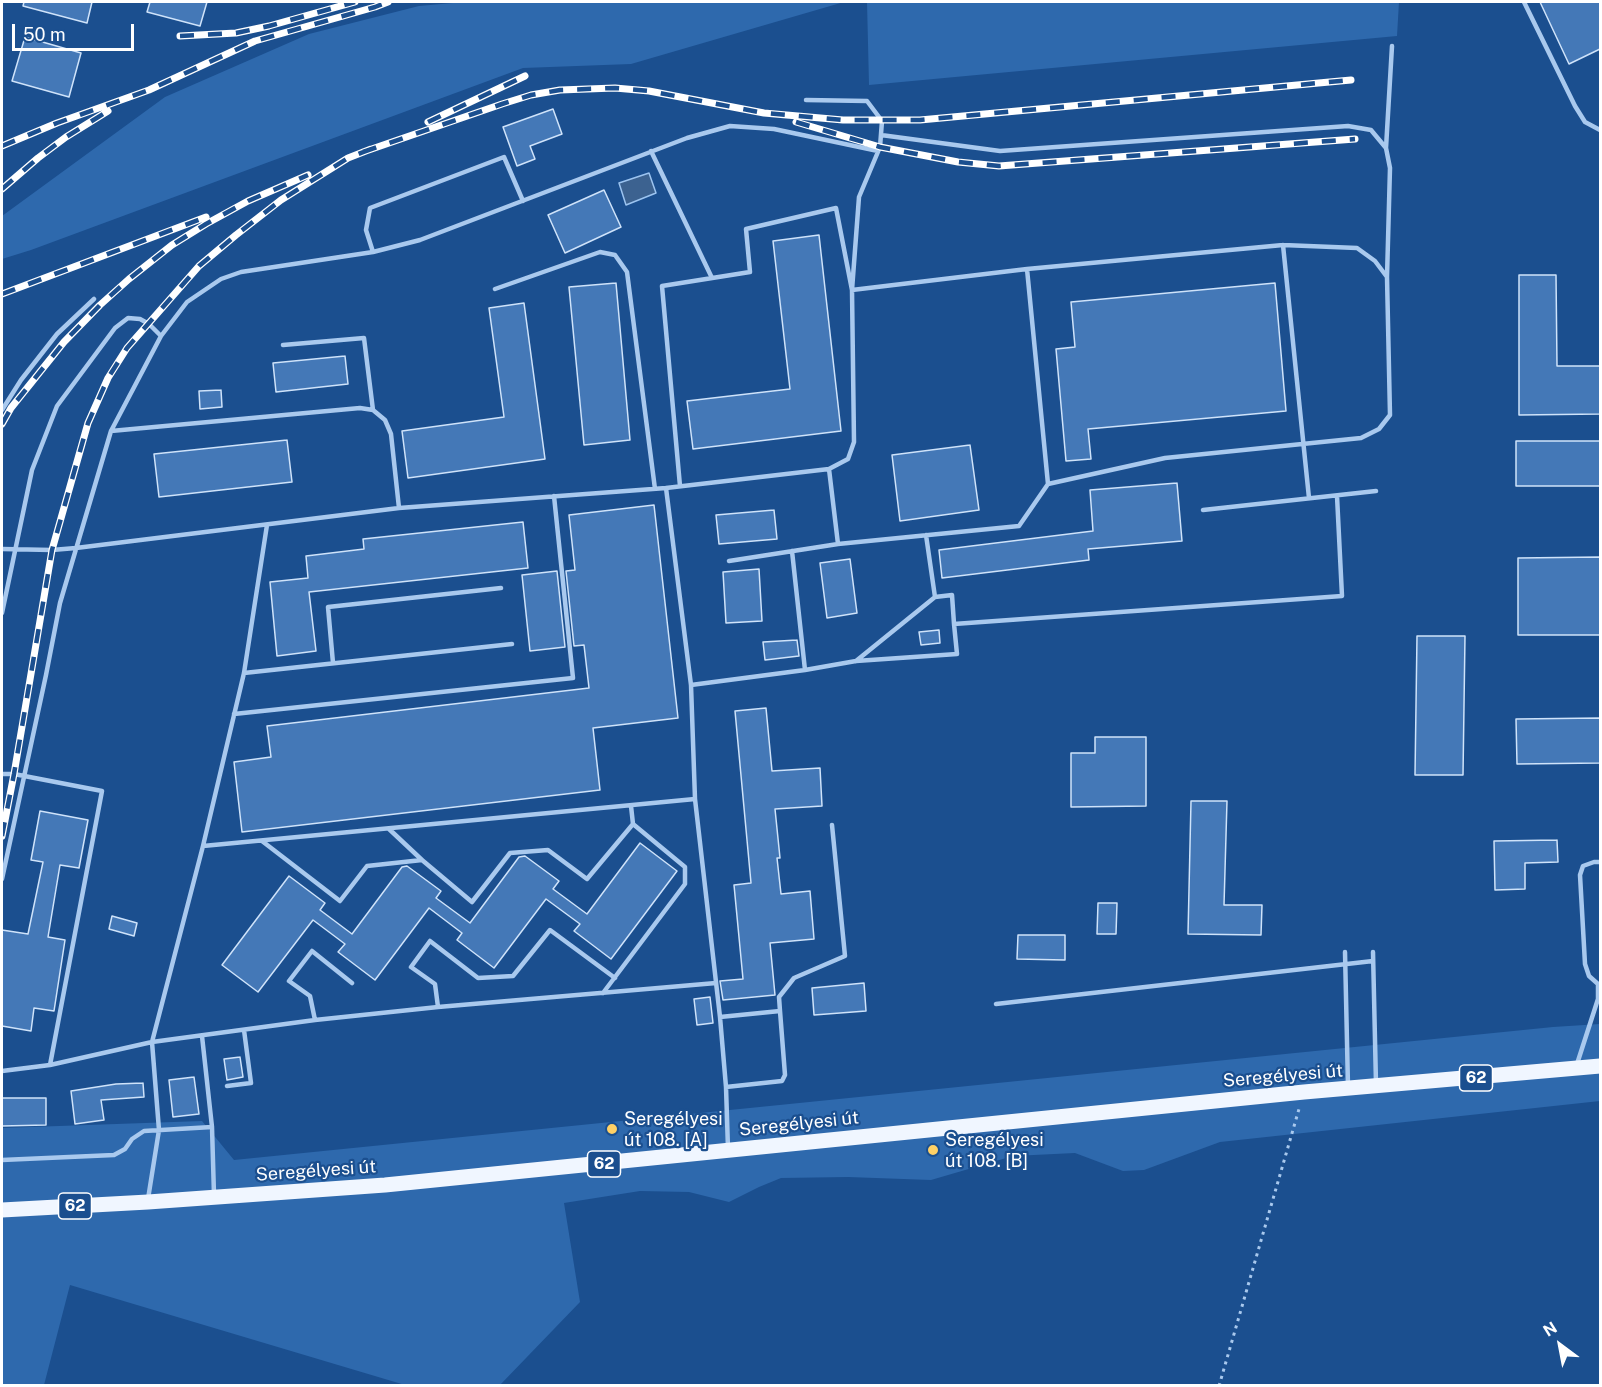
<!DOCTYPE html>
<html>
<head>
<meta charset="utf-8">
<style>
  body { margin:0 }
  #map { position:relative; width:1602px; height:1387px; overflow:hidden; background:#1b4f8f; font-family:"Public Sans",sans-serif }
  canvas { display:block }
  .frame { position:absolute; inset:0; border:3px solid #fff; pointer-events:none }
  .north { position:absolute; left:1530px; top:1315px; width:60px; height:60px; -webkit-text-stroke:4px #1b4f8f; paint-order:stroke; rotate:328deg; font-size:16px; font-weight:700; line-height:24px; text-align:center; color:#fff }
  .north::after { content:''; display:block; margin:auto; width:21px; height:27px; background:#fff; clip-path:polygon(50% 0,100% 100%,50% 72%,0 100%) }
  .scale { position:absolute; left:12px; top:24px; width:122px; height:27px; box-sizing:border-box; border:3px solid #fff; border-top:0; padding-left:8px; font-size:18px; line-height:21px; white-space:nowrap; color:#fff; -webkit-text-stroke:4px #1b4f8f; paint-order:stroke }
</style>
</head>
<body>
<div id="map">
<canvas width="1602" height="1387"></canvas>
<div class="frame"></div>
<div class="north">N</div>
<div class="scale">50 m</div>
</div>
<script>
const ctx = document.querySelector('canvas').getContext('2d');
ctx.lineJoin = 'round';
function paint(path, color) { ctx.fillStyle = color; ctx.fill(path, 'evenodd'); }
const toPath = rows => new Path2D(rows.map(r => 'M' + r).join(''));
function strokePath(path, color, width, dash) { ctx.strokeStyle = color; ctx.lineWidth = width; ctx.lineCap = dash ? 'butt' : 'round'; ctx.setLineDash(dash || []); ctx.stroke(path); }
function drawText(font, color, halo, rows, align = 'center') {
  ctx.font = font + ' "Public Sans",sans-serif'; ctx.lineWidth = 4.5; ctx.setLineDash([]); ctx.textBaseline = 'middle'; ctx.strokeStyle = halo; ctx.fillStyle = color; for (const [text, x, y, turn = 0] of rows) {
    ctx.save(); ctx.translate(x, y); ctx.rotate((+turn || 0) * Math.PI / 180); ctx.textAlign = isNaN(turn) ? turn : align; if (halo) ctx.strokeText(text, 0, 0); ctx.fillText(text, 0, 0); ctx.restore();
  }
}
paint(toPath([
  [464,2,844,2,631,64,523,68,31,250,2,259,2,216,165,97,309,34,419,6],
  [867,2,1399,2,1397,36,869,85],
  [1600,1024,1600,1101,1220,1142,1144,1170,1123,1171,1075,1153,1013,1156,931,1180,848,1177,781,1178,759,1187,729,1202,689,1192,640,1191,564,1203,580,1302,500,1385,405,1385,70,1285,44,1385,2,1385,2,1128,202,1121,234,1160,1553,1027]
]), '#2e69ad');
const water = toPath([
  [649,173,656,193,626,205,619,183,649,173]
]);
paint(water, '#3c6290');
strokePath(water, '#9cc4f0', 1.5);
const building = toPath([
  [24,2,92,2,87,23,23,6,24,2],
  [150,2,207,2,200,26,147,12,150,2],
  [1540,2,1600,2,1600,49,1569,64,1540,2],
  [25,37,81,53,69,97,12,81,25,37],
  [553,109,562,134,530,146,535,159,517,166,503,127,553,109],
  [604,190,621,227,565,253,548,215,604,190],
  [819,235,841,431,693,449,687,401,790,389,773,241,819,235],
  [1519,275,1556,275,1557,366,1600,366,1600,414,1519,415,1519,275],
  [616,283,630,440,584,445,569,287,616,283],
  [1275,283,1286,411,1088,429,1091,459,1066,461,1056,349,1075,347,1071,302,1275,283],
  [524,303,545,459,408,478,402,431,504,417,489,308,524,303],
  [345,356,348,384,276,392,273,363,345,356],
  [221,390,222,407,200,409,199,391,221,390],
  [287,440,292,482,159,497,154,454,287,440],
  [1516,441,1600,441,1600,486,1516,486,1516,441],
  [970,445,979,510,900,521,892,455,970,445],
  [1177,483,1182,541,1088,549,1089,560,942,578,939,550,1093,531,1090,490,1177,483],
  [654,505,678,718,593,728,600,790,242,832,234,762,271,757,267,726,589,688,584,645,574,646,566,571,575,570,569,515,654,505],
  [774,510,777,539,719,544,716,515,774,510],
  [523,522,528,568,309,592,316,651,277,656,270,582,308,578,306,556,364,549,363,539,523,522],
  [1600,557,1600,635,1518,635,1518,558,1600,557],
  [850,559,857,613,827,618,820,563,850,559],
  [759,569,762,621,726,623,723,572,759,569],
  [557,571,565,647,530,651,522,575,557,571],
  [939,630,940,643,921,645,919,632,939,630],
  [1417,636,1465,636,1463,775,1415,775,1417,636],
  [797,640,799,656,765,660,763,642,797,640],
  [766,708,772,771,820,768,822,806,775,809,780,858,777,858,781,894,810,891,814,939,770,943,775,995,723,1000,720,981,743,979,734,885,751,883,735,711,766,708],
  [1600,718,1600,763,1517,764,1516,719,1600,718],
  [1095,737,1146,737,1146,806,1071,807,1071,753,1095,753,1095,737],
  [1191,801,1227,801,1224,905,1262,905,1261,935,1188,934,1191,801],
  [40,811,88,820,79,868,60,865,48,937,65,940,54,1011,34,1008,31,1031,2,1026,2,930,28,934,43,862,31,860,40,811],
  [1557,840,1558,862,1525,863,1525,889,1495,890,1494,841,1557,840],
  [640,843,677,871,611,959,574,931,580,924,546,899,494,968,457,940,462,933,429,908,375,980,338,952,345,944,313,920,258,992,222,965,289,876,325,903,320,910,352,934,402,867,407,866,441,891,436,898,470,923,519,857,525,856,559,881,553,889,587,914,640,843],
  [1098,903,1117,903,1116,934,1097,934,1098,903],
  [112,916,137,923,134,936,109,929,112,916],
  [1018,935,1065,935,1065,960,1017,959,1018,935],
  [864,983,866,1011,814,1015,812,988,864,983],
  [710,997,713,1023,697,1025,694,999,710,997],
  [240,1057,243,1077,227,1080,224,1059,240,1057],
  [194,1077,199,1114,173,1117,169,1080,194,1077],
  [143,1083,144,1097,101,1100,104,1120,75,1124,71,1091,116,1084,143,1083],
  [2,1098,46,1098,46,1125,2,1126,2,1098]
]);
paint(building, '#4478b7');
strokePath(building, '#cfe3fa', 1.5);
strokePath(toPath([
  [1219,1386,1299,1109]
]), '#a9c9ee', 3, [3, 4.5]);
strokePath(toPath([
  [1524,2,1575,106,1585,122,1600,130],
  [881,135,1000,151,1348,126,1371,130,1386,148,1390,168,1387,277],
  [1386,148,1392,46],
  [651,151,712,278],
  [1283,245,1309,498],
  [373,252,366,230,370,208,504,157,523,201],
  [495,289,600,252,615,255,627,272,655,489],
  [283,345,364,338,373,410],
  [2,410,21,380,57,334,94,299],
  [111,431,360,408,373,410,385,420,391,434,399,508],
  [829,469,838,544],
  [680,486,662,286,750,272,746,229,836,208,852,290,1027,269,1283,245,1357,248,1375,261,1387,277,1390,415,1379,429,1361,438,1165,458,1048,484],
  [666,488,691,685,695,799,720,1017],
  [1203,510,1376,491],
  [2,549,52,550,76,548,399,508,666,488,829,469,848,459,854,442,852,290,859,197,880,147,882,121,867,101,806,100],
  [792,551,805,670],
  [729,561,838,544,1019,526,1048,484,1027,269],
  [935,597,952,595,954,624],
  [2,613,32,470,57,406,115,328,128,318,140,319,149,324,161,336],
  [856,661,935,597,926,535],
  [333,663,328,607,501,588],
  [244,673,512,644],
  [691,685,805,670,856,661,957,654,954,624,1342,596,1337,496],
  [234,714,573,678,554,496],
  [2,774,14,774,102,791,50,1065],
  [389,829,422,860,472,902,510,853,548,850,587,879,633,824],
  [262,841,340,901,367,866,422,860],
  [203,846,695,799],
  [2,879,46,675,60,603,111,431,161,336,187,302,221,279,241,272,373,252,420,240,687,138,730,126,774,129,878,151],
  [1345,952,1348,1087],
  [1373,952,1376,1084],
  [603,993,685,884,685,867,633,824,631,806],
  [996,1004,1373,961],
  [438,1007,435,984,411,967,430,941,478,978,513,976,550,930,615,978],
  [780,1011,779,997,794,978,845,956,832,825],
  [315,1020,310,996,289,981,312,951,352,983],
  [202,1036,212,1127,214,1195],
  [1577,1064,1598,999,1598,984,1589,976,1585,964,1580,875,1583,866,1594,862,1600,862],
  [2,1071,50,1065,152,1042,315,1020,438,1007,716,983],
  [227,1086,251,1083,244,1030],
  [726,1087,782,1081,785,1075,780,1011,720,1017,726,1087,728,1149],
  [2,1160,114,1155,125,1149,132,1139,144,1131,212,1127],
  [148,1199,159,1130,152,1042,203,846,244,673,267,525]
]), '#a9c9ee', 4.5);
strokePath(toPath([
  [2,1210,148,1202,385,1185,1304,1092,1600,1066]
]), '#f0f6ff', 15);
const rail = toPath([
  [180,36,236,33,269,26,355,2],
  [428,122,525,76],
  [796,122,880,147,958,162,999,166,1355,139],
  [2,146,57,123,149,90,255,41,375,7,388,2],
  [363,152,502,104,531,95,560,90,615,88,649,91,764,113,843,120,920,120,1351,80],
  [2,189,38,158,66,137,108,111],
  [2,294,206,217],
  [2,424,11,408,64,342,100,305,129,279,172,245,206,224,248,201,308,175],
  [2,836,14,774,52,550,88,423,108,378,127,348,199,266,236,235,281,200,348,158,371,149]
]);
strokePath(rail, '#fff', 7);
strokePath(rail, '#1b4f8f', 4.5, [14]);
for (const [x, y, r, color] of [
  [612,1129,6,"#ffd166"],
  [933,1150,6,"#ffd166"]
]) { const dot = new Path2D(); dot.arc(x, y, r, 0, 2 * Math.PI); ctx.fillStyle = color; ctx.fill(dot); strokePath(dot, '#1b4f8f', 2); }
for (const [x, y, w] of [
  [1476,1078,33],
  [604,1164,33],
  [75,1206,33]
]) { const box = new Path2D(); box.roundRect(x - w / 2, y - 13, w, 26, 4.5); ctx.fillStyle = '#1b4f8f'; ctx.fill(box); strokePath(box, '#fff', 1.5); }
drawText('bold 16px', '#fff', null, [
  ["62",1476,1078],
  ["62",604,1164],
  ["62",75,1206]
]);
drawText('18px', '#fff', '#1b4f8f', [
  ["Seregélyesi út",1283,1076,-5],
  ["Seregélyesi út",799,1124,-6],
  ["Seregélyesi út",316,1171,-4]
]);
drawText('18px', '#fff', '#1b4f8f', [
  ["Seregélyesi",624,1119],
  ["út 108. [A]",624,1140],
  ["Seregélyesi",945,1140],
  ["út 108. [B]",945,1161]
], 'left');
</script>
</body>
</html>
